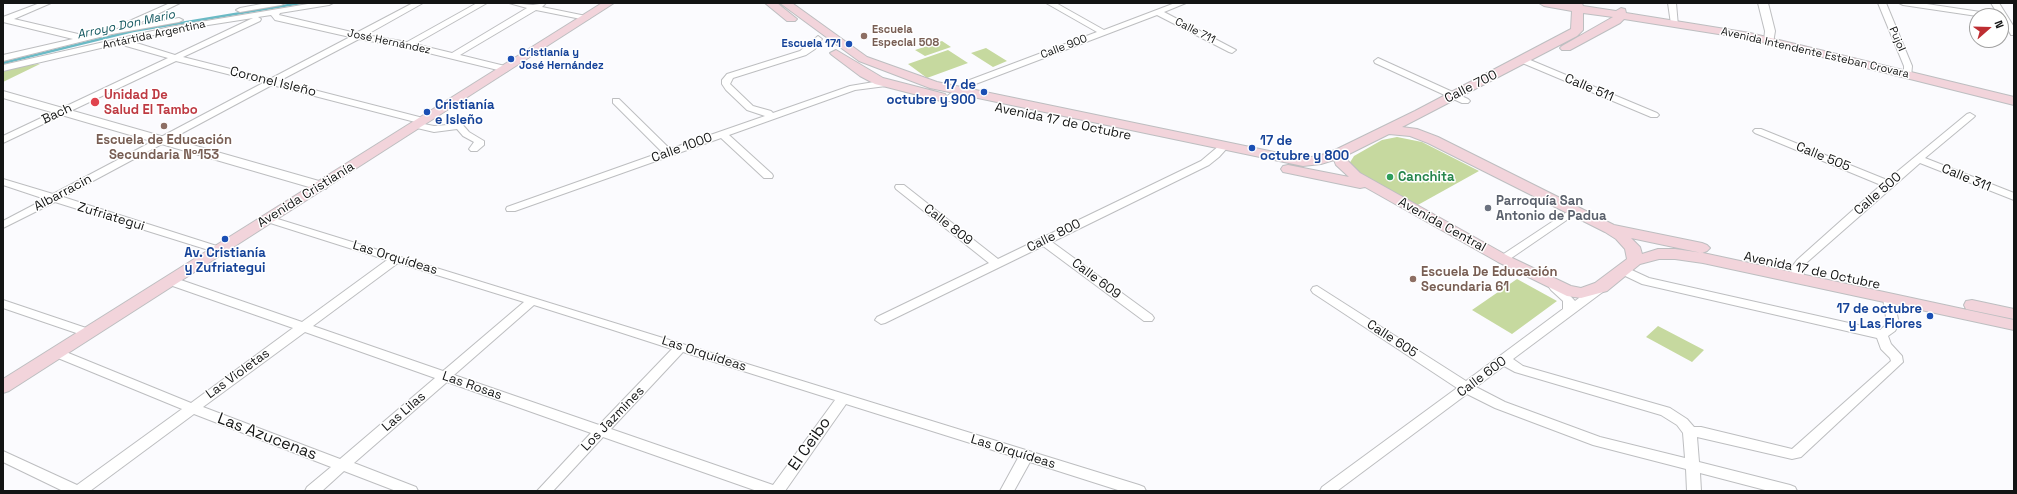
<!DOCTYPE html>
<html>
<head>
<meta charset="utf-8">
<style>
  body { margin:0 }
  #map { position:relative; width:2017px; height:494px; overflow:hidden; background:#fbfbfe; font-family:"Space Grotesk",sans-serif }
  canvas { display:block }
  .frame { position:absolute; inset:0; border:4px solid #131414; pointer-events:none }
  .north { position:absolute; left:1969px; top:8px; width:40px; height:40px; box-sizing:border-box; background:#fff; border:1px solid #a1a1a1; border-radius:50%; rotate:70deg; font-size:11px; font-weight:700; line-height:16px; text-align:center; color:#131414 }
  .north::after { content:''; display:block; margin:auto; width:14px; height:18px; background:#be2e32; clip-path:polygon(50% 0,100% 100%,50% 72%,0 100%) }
</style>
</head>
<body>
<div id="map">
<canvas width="2017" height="494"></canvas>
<div class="frame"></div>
<div class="north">N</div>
</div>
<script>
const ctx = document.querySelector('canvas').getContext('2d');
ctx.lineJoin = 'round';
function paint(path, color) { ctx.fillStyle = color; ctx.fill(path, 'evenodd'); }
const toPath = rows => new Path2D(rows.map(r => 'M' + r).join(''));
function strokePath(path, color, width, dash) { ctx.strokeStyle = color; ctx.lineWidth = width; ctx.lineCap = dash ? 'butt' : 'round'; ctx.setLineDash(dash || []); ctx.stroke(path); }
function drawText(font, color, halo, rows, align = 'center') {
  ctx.font = font + ' "Space Grotesk",sans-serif'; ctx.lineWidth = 3; ctx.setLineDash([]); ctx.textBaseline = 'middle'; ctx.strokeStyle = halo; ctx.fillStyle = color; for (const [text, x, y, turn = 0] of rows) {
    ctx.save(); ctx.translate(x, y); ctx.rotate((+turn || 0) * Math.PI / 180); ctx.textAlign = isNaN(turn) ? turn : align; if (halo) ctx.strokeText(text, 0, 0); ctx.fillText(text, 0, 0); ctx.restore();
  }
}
paint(toPath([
  [942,41,951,47,925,56,915,50],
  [986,48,1007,61,993,67,971,53],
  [948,50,968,63,927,78,908,64],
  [40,64,3,82,3,70,22,65],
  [1397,137,1422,142,1479,171,1416,206,1352,170,1349,164,1354,156,1382,140],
  [1517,279,1557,301,1512,334,1472,310],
  [1658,326,1704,350,1692,362,1646,337]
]), '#c6d99f');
strokePath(toPath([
  [3,63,133,31,301,3]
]), '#6bbac5', 2.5);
const minor = toPath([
  [40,3,51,3,14,19,78,34,81,37,126,27,124,25,125,23,170,3,180,3,133,26,179,18,183,20,179,22,112,34,3,61,3,55,73,39,3,22,3,17,40,3],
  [267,3,285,3,281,5,240,12,236,10,240,8,267,3],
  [314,3,333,3,329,5,280,13,279,15,356,33,413,3,423,3,366,35,407,42,477,3,487,3,415,44,452,53,527,8,509,3,533,5,546,3,542,7,586,16,590,18,586,20,536,10,460,55,509,67,510,69,506,72,408,48,359,39,279,81,427,119,429,121,424,124,434,126,462,124,469,132,484,141,484,145,477,151,471,151,469,149,474,142,463,136,457,129,434,132,417,128,414,127,412,125,414,123,423,124,272,85,63,197,223,248,225,250,223,252,215,252,55,202,3,228,3,221,45,199,3,185,3,179,53,194,263,83,176,61,3,143,3,136,168,58,126,46,122,43,3,71,3,65,170,27,314,3],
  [271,15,275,20,350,37,270,79,183,57,260,21,261,19,258,17,271,15],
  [253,18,175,55,130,41,170,31,253,18],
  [1046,3,1056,3,1104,30,1175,3,1186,3,1164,12,1236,50,1232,53,1229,52,1157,15,973,85,952,101,946,101,946,97,967,81,1097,32,1046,3],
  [1668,3,1676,3,1678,26,1675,26,1671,24,1668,3],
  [1878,3,1886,3,1912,66,1911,77,1908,78,1904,75,1904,66,1878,3],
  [1899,3,1920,3,1994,14,1998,16,1977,16,1903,5,1899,3],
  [1991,3,1999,3,2014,27,2014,35,2011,35,2001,16,1999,16,1991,3],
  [818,36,822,39,815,49,806,55,733,78,730,84,753,106,771,111,773,113,850,86,886,80,890,83,886,86,855,90,729,135,772,174,773,176,772,178,764,178,721,138,515,211,507,211,506,209,507,207,662,152,613,103,613,99,619,99,670,149,765,116,747,110,726,90,722,84,722,80,727,74,800,51,818,36],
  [1523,57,1657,113,1659,115,1657,117,1651,117,1520,62,1520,58,1523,57],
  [1378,58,1468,99,1470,101,1468,103,1462,103,1375,63,1374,61,1378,58],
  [1970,113,1975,116,1973,118,1925,158,2014,193,2014,200,1920,163,1805,264,1803,268,1804,278,1802,281,1794,281,1791,268,1797,260,1881,185,1755,133,1753,131,1755,129,1761,129,1887,180,1967,114,1970,113],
  [1223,144,1228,147,1219,157,1209,165,1052,242,1152,315,1154,318,1152,321,1144,321,1043,246,885,323,881,324,875,320,877,317,989,263,896,189,895,187,896,185,904,185,998,259,1201,161,1220,145,1223,144],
  [1573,208,1577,209,1578,211,1577,213,1507,261,1499,261,1497,259,1499,257,1573,208],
  [268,216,1139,485,1144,487,1146,491,1121,491,1030,462,1014,491,1000,491,1018,458,846,404,785,491,757,491,603,437,553,491,537,491,591,433,447,382,354,463,416,487,418,491,396,491,344,471,322,491,305,491,307,487,331,467,194,414,90,491,63,491,3,462,3,451,77,485,182,409,53,356,51,353,53,350,61,350,191,403,293,328,167,284,165,281,167,278,175,278,302,322,387,260,264,221,263,219,264,217,268,216],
  [398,263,524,302,443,371,313,326,398,263],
  [534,305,610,329,672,349,599,425,454,375,534,305],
  [305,332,435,378,340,459,203,407,305,332],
  [683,352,835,400,773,485,611,429,683,352],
  [1623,266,1649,278,1880,330,1887,324,1883,298,1885,295,1893,295,1899,324,1895,331,1888,336,1891,344,1902,356,1903,362,1801,457,1792,459,1697,437,1699,462,1790,485,1795,487,1797,491,1769,491,1700,473,1701,491,1687,491,1686,469,1593,445,1495,408,1467,394,1337,491,1320,491,1322,487,1457,388,1313,293,1311,290,1313,287,1317,286,1466,381,1563,309,1563,301,1551,290,1549,287,1551,284,1559,284,1575,301,1596,285,1604,285,1606,288,1604,291,1513,359,1523,366,1670,408,1687,419,1694,427,1701,427,1792,449,1891,361,1890,358,1881,349,1877,338,1642,284,1619,273,1617,270,1619,267,1623,266],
  [1504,366,1515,372,1661,415,1677,425,1683,433,1685,458,1600,437,1505,402,1476,387,1504,366],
  [3,300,92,330,94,333,92,336,88,337,3,308,3,300]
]);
const tertiary = toPath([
  [1758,3,1768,3,1775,31,1773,43,1765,43,1764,41,1765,31,1758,3],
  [3,91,326,183,328,186,326,189,316,189,3,98,3,91]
]);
const secondary = toPath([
  [602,3,614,3,9,391,3,393,3,379,602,3],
  [765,3,777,3,797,19,795,21,787,21,765,3],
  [780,3,792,3,867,57,937,82,1303,158,1319,156,1335,150,1415,111,1571,29,1572,11,1544,6,1539,3,1582,3,1583,6,1616,11,1621,8,1625,9,1626,13,1750,33,2014,97,2014,105,1750,39,1624,19,1620,23,1570,50,1562,50,1560,48,1562,46,1613,17,1583,13,1583,30,1577,36,1402,127,1417,129,1438,137,1614,225,1702,243,1707,245,1710,248,1707,251,1702,253,1631,238,1640,247,1642,254,1658,249,1675,249,1703,253,2014,320,2014,330,1703,263,1675,259,1659,259,1640,264,1607,291,1581,298,1567,296,1498,262,1365,187,1360,188,1288,173,1283,172,1281,169,1283,166,1288,165,1349,177,1336,165,1334,160,1321,164,1303,166,930,88,859,61,780,3],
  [1389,134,1410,136,1428,143,1605,232,1616,239,1625,249,1627,259,1595,283,1581,288,1571,286,1508,256,1360,173,1348,161,1347,155,1389,134],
  [836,50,883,78,945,94,947,97,941,101,875,84,860,76,832,55,830,53,836,50],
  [1972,300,2014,309,2014,319,1966,309,1964,305,1966,301,1972,300]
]);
strokePath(minor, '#bdbec0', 2);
strokePath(tertiary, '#bdbec0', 2);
strokePath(secondary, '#bdbec0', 2);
paint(minor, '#fff');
paint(tertiary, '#fff');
paint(secondary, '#f2d4db');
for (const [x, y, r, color] of [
  [864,36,4,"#8d6e63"],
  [849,44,4,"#1a4fb4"],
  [511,59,4,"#1a4fb4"],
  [984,92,4,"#1a4fb4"],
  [95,102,5,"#e0444e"],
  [427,112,4,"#1a4fb4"],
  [164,126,4,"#8d6e63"],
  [1252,148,4,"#1a4fb4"],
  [1390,177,4,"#2e9e5b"],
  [1488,208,4,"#6b7280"],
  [225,239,4,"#1a4fb4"],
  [1413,279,4,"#8d6e63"],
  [1930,316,4,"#1a4fb4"]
]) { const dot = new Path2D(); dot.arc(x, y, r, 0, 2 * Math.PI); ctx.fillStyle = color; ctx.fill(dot); strokePath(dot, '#fff', 1.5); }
drawText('bold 11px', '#785e54', '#fff', [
  ["Escuela",872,30],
  ["Especial 508",872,43]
], 'left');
drawText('11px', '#131414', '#fff', [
  ["Calle 711",1195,31,27],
  ["Antártida Argentina",154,35,-12],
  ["Pujol",1897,39,67],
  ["José Hernández",389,42,12],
  ["Calle 900",1064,47,-21],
  ["Avenida Intendente Esteban Crovara",1815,53,13]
]);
drawText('bold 11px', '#164399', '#fff', [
  ["Escuela 171",841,44],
  ["Cristianía y",519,53,"left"],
  ["José Hernández",519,66,"left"]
], 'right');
drawText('italic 12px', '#11565e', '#fff', [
  ["Arroyo Don Mario",126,25,-12]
]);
drawText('13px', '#131414', '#fff', [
  ["Coronel Isleño",273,82,14],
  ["Calle 700",1471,87,-27],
  ["Calle 511",1589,88,23],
  ["Bach",57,114,-25],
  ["Avenida 17 de Octubre",1063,122,12],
  ["Calle 1000",682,148,-20],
  ["Calle 505",1823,157,22],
  ["Calle 311",1966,178,22],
  ["Albarracin",63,193,-28],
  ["Calle 500",1878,194,-41],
  ["Avenida Cristianía",306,195,-32],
  ["Zufriategui",111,217,17],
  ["Calle 809",948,225,38],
  ["Avenida Central",1442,225,29],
  ["Calle 800",1054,236,-26],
  ["Las Orquídeas",395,258,17],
  ["Avenida 17 de Octubre",1812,271,12],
  ["Calle 609",1096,279,37],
  ["Calle 605",1392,339,33],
  ["Las Orquídeas",704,354,18],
  ["Las Violetas",238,374,-36],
  ["Calle 600",1482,377,-37],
  ["Las Rosas",472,386,19],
  ["Las Lilas",404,412,-41],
  ["Los Jazmines",613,419,-46],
  ["Las Orquídeas",1013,452,17]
]);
drawText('bold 13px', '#164399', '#fff', [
  ["17 de",976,85],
  ["octubre y 900",976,100],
  ["Cristianía",435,105,"left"],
  ["e Isleño",435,120,"left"],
  ["17 de",1260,141,"left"],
  ["octubre y 800",1260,156,"left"],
  ["Av. Cristianía",225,253,"center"],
  ["y Zufriategui",225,268,"center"],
  ["17 de octubre",1922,309],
  ["y Las Flores",1922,324]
], 'right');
drawText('bold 13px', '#be3a42', '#fff', [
  ["Unidad De",104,95],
  ["Salud El Tambo",104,110]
], 'left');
drawText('bold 13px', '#785e54', '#fff', [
  ["Escuela de Educación",164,140],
  ["Secundaria Nº153",164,155],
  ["Escuela De Educación",1421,272,"left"],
  ["Secundaria 61",1421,287,"left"]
]);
drawText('bold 13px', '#27864d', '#fff', [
  ["Canchita",1398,177]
], 'left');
drawText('bold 13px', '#5b616d', '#fff', [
  ["Parroquía San",1496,201],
  ["Antonio de Padua",1496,216]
], 'left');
drawText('16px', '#131414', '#fff', [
  ["Las Azucenas",267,437,21],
  ["El Ceibo",810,444,-55]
]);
</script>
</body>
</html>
